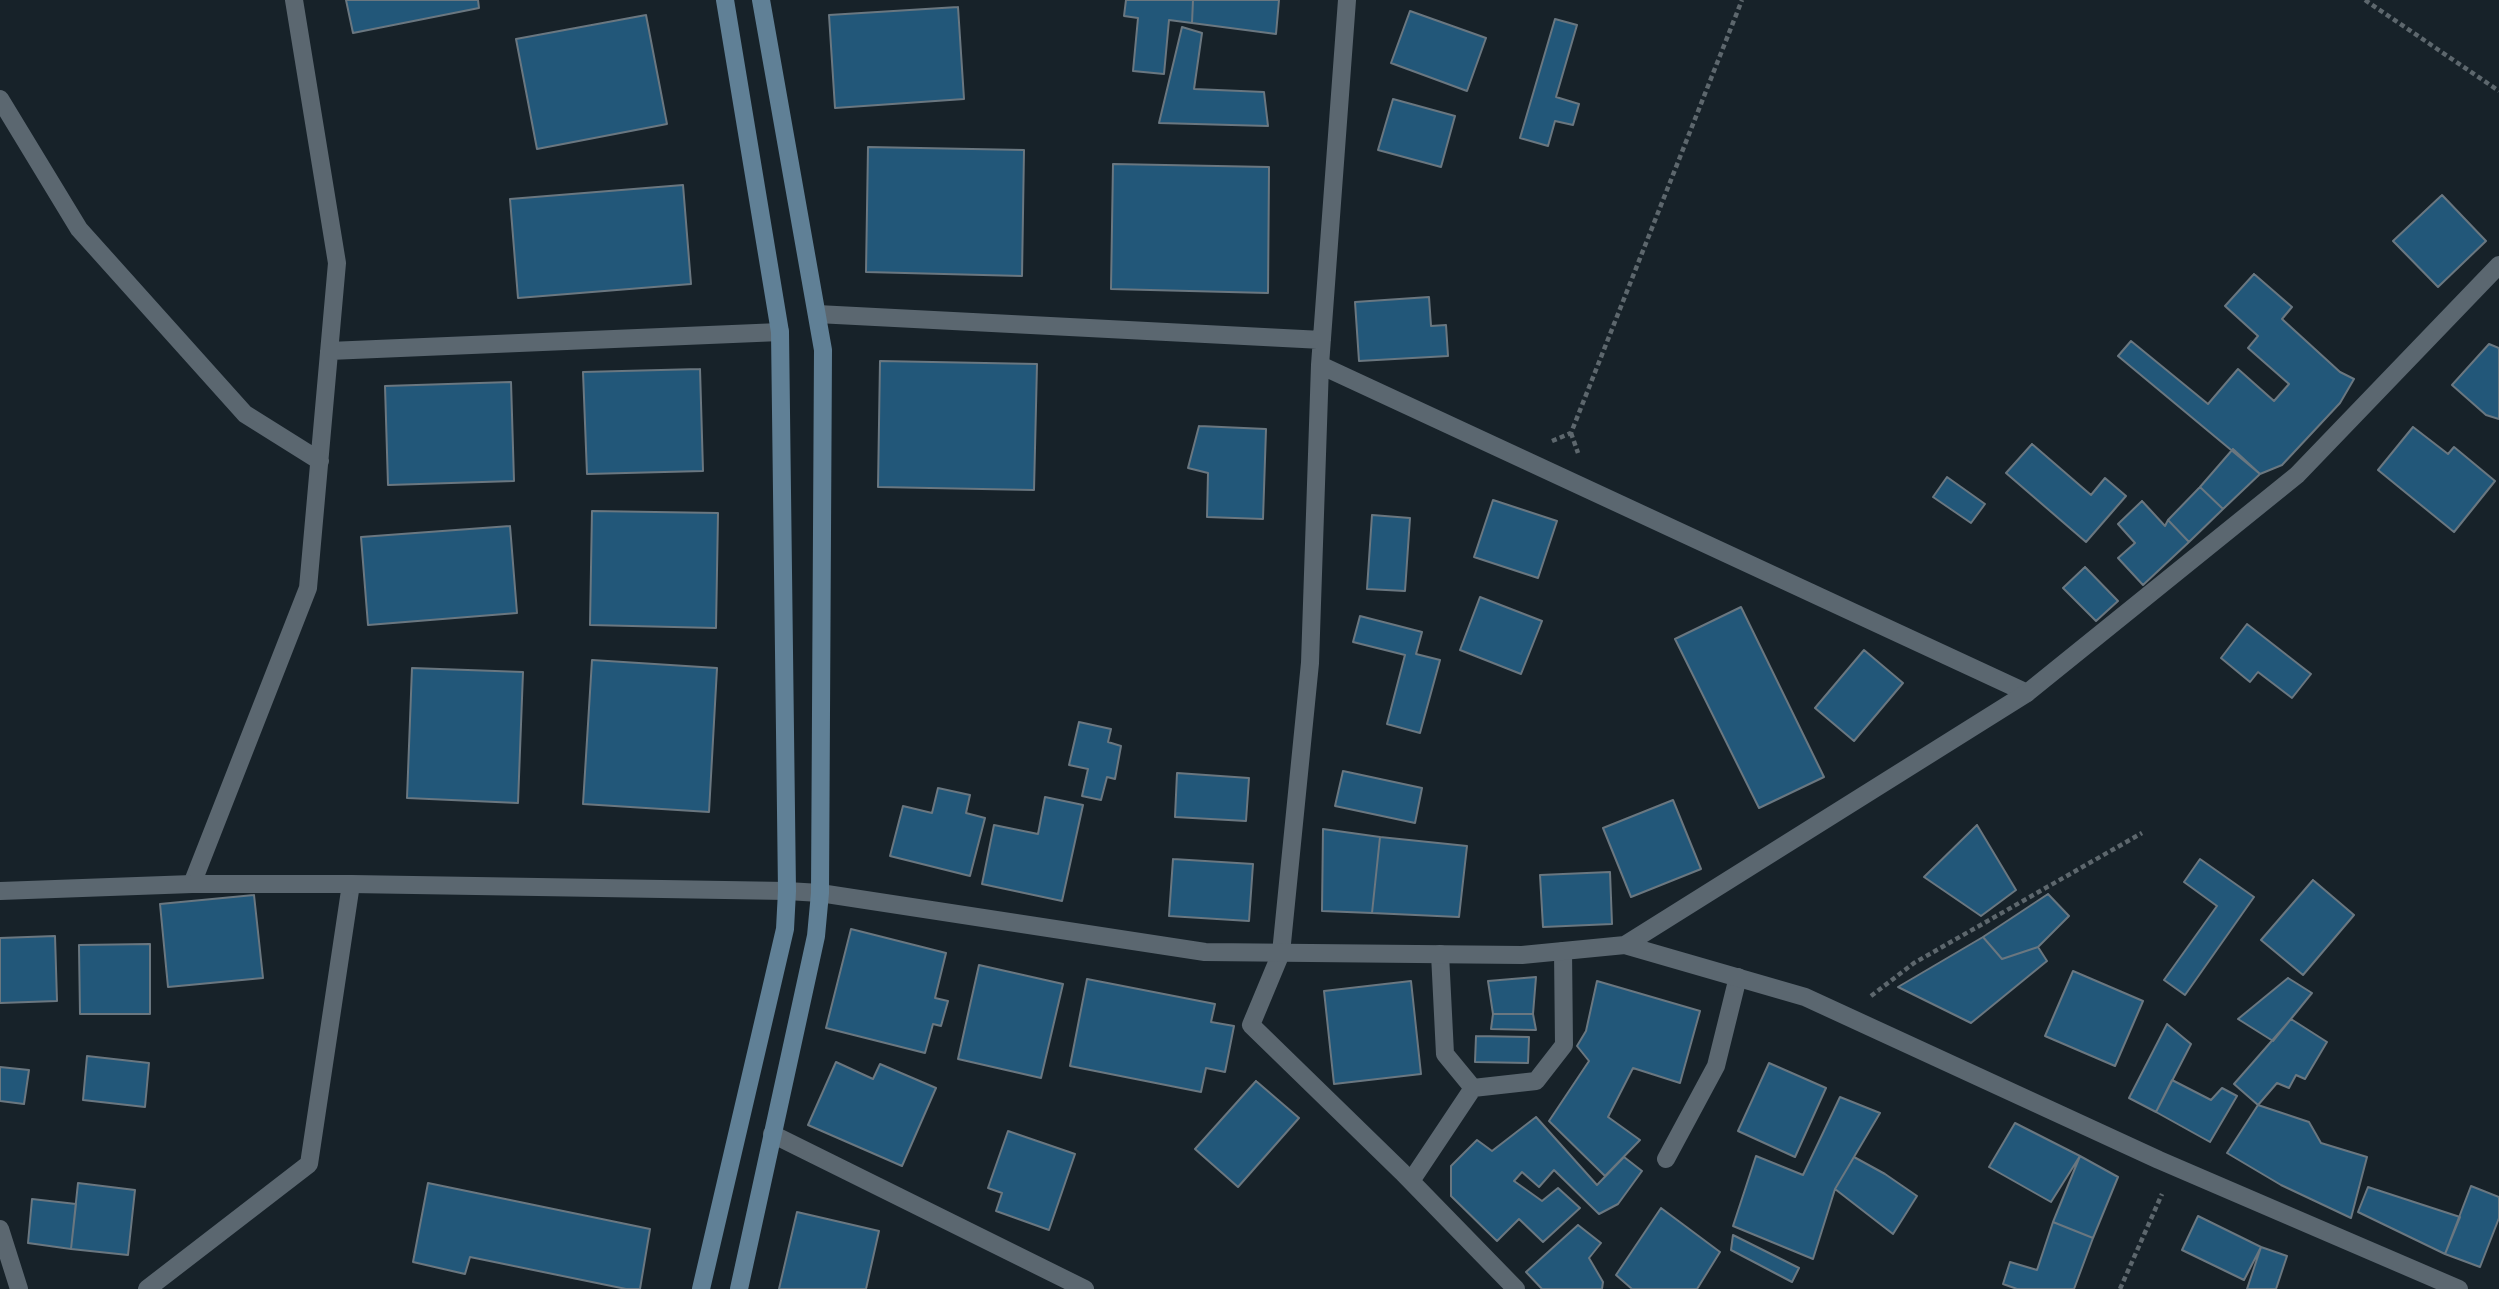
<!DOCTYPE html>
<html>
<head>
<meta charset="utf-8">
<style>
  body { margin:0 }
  canvas { display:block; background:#172229 }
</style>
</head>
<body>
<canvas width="2499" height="1289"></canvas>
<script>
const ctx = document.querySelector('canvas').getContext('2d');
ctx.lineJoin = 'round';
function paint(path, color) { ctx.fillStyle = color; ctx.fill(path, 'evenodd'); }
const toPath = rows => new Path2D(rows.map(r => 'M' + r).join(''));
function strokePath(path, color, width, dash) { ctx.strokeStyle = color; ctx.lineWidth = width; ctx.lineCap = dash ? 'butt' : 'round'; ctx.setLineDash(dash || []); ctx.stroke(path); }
const building = toPath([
  [346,0,478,0,479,8,353,33,346,0],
  [1126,0,1193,0,1192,23,1169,20,1164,74,1133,71,1138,18,1124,16,1126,0],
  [1193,0,1279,0,1276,34,1192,23,1193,0],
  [958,7,964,99,835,108,829,15,958,7],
  [1410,11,1486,38,1467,91,1391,63,1410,11],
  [646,15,667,124,537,149,516,39,646,15],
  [1555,19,1577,25,1556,97,1579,104,1573,125,1555,121,1548,146,1520,138,1555,19],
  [1182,27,1202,33,1194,89,1264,92,1268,126,1159,123,1182,27],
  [1393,99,1455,116,1441,167,1378,150,1393,99],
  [868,147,1024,150,1022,276,866,272,868,147],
  [1113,164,1269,167,1268,293,1111,289,1113,164],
  [683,185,691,284,518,298,510,199,683,185],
  [2442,195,2486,241,2438,287,2393,241,2442,195],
  [2254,274,2292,307,2282,319,2340,372,2354,379,2340,403,2282,465,2260,474,2118,356,2131,341,2208,404,2238,369,2274,401,2289,384,2248,348,2258,336,2225,306,2254,274],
  [1429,297,1431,326,1446,325,1448,356,1359,361,1355,302,1429,297],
  [2489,344,2499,348,2499,419,2486,415,2452,385,2489,344],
  [880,361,1037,364,1034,490,878,487,880,361],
  [700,369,703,471,587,474,583,372,700,369],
  [511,382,514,481,388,485,385,386,511,382],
  [1199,426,1266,429,1263,519,1207,517,1208,473,1188,468,1199,426],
  [2413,427,2448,454,2454,447,2495,481,2454,532,2378,470,2413,427],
  [2032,444,2091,495,2105,478,2126,496,2086,542,2006,473,2032,444],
  [2233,449,2260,474,2223,509,2200,487,2233,449],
  [1947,477,1985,504,1971,523,1933,497,1947,477],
  [2200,487,2223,509,2189,542,2168,520,2200,487],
  [1493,500,1557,521,1538,578,1474,557,1493,500],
  [2142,501,2165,526,2168,520,2189,542,2143,585,2118,558,2135,543,2118,524,2142,501],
  [592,511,718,513,716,628,590,625,592,511],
  [1372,515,1410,518,1405,591,1367,589,1372,515],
  [510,526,517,613,368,625,361,537,510,526],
  [2085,567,2118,601,2096,621,2063,588,2085,567],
  [1480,597,1542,621,1521,674,1460,650,1480,597],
  [1741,607,1824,777,1759,808,1675,639,1741,607],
  [1360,616,1422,632,1416,654,1440,660,1420,733,1387,724,1405,655,1353,642,1360,616],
  [2247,624,2311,674,2292,698,2258,672,2250,682,2221,658,2247,624],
  [1864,650,1903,683,1854,741,1815,708,1864,650],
  [592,660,717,668,709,812,583,804,592,660],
  [412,668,523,672,518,803,407,798,412,668],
  [1079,722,1111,729,1108,742,1121,746,1115,779,1107,777,1101,800,1082,796,1088,769,1069,765,1079,722],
  [1343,771,1422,788,1415,823,1335,806,1343,771],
  [1177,773,1249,778,1246,821,1175,817,1177,773],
  [938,788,970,795,966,813,985,818,970,876,890,856,903,806,932,813,938,788],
  [1045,797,1083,805,1062,901,982,884,994,825,1038,834,1045,797],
  [1673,800,1701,869,1631,897,1603,828,1673,800],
  [1977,825,2016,890,1981,916,1924,877,1977,825],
  [1323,829,1380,837,1372,913,1322,911,1323,829],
  [1380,837,1467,846,1459,917,1372,913,1380,837],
  [1173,859,1253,864,1249,921,1169,916,1173,859],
  [2200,859,2254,897,2185,995,2164,980,2217,906,2184,882,2200,859],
  [1610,872,1612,924,1543,927,1540,875,1610,872],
  [2313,880,2354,915,2303,975,2261,940,2313,880],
  [2048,894,2069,916,2038,947,2002,959,1983,937,2048,894],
  [254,895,263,978,168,987,160,904,254,895],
  [851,929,946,953,935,998,948,1001,941,1026,933,1024,925,1053,826,1028,851,929],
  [55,936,57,1001,0,1003,0,938,55,936],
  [1983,937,2002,959,2038,947,2047,961,1971,1023,1898,987,1983,937],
  [150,944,150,1014,80,1014,79,945,150,944],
  [979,965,1063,984,1041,1078,958,1059,979,965],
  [2073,971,2143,1001,2115,1066,2045,1036,2073,971],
  [1536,977,1533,1014,1493,1014,1488,981,1536,977],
  [2288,978,2312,993,2273,1041,2238,1019,2288,978],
  [1087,979,1215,1004,1211,1022,1234,1026,1225,1072,1206,1068,1201,1092,1070,1066,1087,979],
  [1411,981,1421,1074,1334,1084,1324,991,1411,981],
  [1597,981,1700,1011,1680,1083,1633,1068,1608,1117,1640,1140,1605,1176,1549,1121,1589,1061,1577,1046,1586,1031,1597,981],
  [1493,1014,1533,1014,1536,1030,1491,1029,1493,1014],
  [2291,1019,2327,1042,2305,1079,2296,1075,2289,1088,2277,1083,2258,1105,2234,1084,2291,1019],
  [2167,1024,2191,1044,2156,1112,2129,1098,2167,1024],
  [1476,1036,1529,1037,1528,1063,1475,1062,1476,1036],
  [87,1056,149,1063,145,1107,83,1100,87,1056],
  [836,1062,873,1079,880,1064,936,1088,902,1166,808,1125,836,1062],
  [1769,1063,1826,1088,1795,1157,1738,1131,1769,1063],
  [0,1067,29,1070,24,1104,0,1101,0,1067],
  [2172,1080,2211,1100,2222,1088,2237,1096,2210,1142,2156,1112,2172,1080],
  [1256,1081,1299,1118,1238,1187,1195,1149,1256,1081],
  [1840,1097,1880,1113,1835,1189,1813,1259,1733,1226,1756,1156,1803,1175,1840,1097],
  [2258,1105,2309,1122,2321,1143,2367,1157,2351,1218,2281,1185,2227,1153,2258,1105],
  [1536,1117,1597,1185,1624,1157,1642,1171,1618,1204,1599,1214,1554,1170,1539,1187,1522,1172,1514,1181,1542,1201,1558,1188,1580,1208,1543,1242,1519,1219,1497,1241,1451,1196,1451,1166,1477,1140,1492,1151,1536,1117],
  [2015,1123,2080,1156,2051,1202,1989,1167,2015,1123],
  [1008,1131,1075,1154,1049,1230,996,1211,1002,1193,988,1188,1008,1131],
  [2080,1156,2118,1177,2093,1238,2053,1222,2080,1156],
  [1854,1157,1885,1174,1917,1196,1893,1234,1835,1189,1854,1157],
  [78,1183,135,1190,128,1255,71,1249,78,1183],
  [428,1183,650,1229,640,1289,626,1289,470,1257,465,1274,413,1262,428,1183],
  [2471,1186,2499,1197,2499,1218,2480,1267,2445,1254,2471,1186],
  [2368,1187,2460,1217,2445,1254,2358,1212,2368,1187],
  [32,1199,76,1204,71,1249,28,1243,32,1199],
  [1661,1208,1720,1252,1697,1289,1632,1289,1616,1275,1661,1208],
  [797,1212,879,1231,866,1289,779,1289,797,1212],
  [2198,1216,2261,1247,2244,1280,2182,1250,2198,1216],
  [2053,1222,2093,1238,2074,1289,2017,1289,2003,1284,2010,1262,2037,1270,2053,1222],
  [1578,1225,1601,1243,1589,1258,1603,1282,1602,1289,1542,1289,1526,1272,1578,1225],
  [1733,1235,1799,1268,1792,1282,1731,1250,1733,1235],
  [2261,1247,2287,1256,2276,1289,2247,1289,2261,1247]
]);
paint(building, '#225779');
strokePath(building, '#6a7780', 2);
strokePath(toPath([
  [2365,0,2499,91],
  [1571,433,1578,453],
  [1552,441,1571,433,1742,0],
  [1871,996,1914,963,2142,833],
  [2120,1289,2162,1194]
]), '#5d676d', 4.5, [5, 3.5]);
strokePath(toPath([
  [1347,0,1320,365,1310,663,1281,953,1251,1025,1402,1172,1516,1289],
  [0,99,79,229,245,414,320,461],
  [817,314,1322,340],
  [329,351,780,332],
  [1320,365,2027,693],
  [192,884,308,588,337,263,294,0],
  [1440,954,1445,1054,1473,1088,1536,1081,1564,1045,1563,951],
  [772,1134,1085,1289],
  [1666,1159,1716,1066,1738,977],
  [1411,1181,1473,1088],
  [0,1229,19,1289],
  [147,1289,309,1164,351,884]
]), '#5b6770', 18);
strokePath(toPath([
  [0,891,192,884,351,884,787,891,820,893,1205,952,1522,955,1625,945,2027,693,2297,475,2499,265],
  [1625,945,1805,997,2159,1160,2459,1289]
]), '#5b6770', 18);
strokePath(toPath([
  [701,1289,785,929,787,891,780,332,725,0],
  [739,1289,816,936,820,893,823,350,761,0]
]), '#608096', 18);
</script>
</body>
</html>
